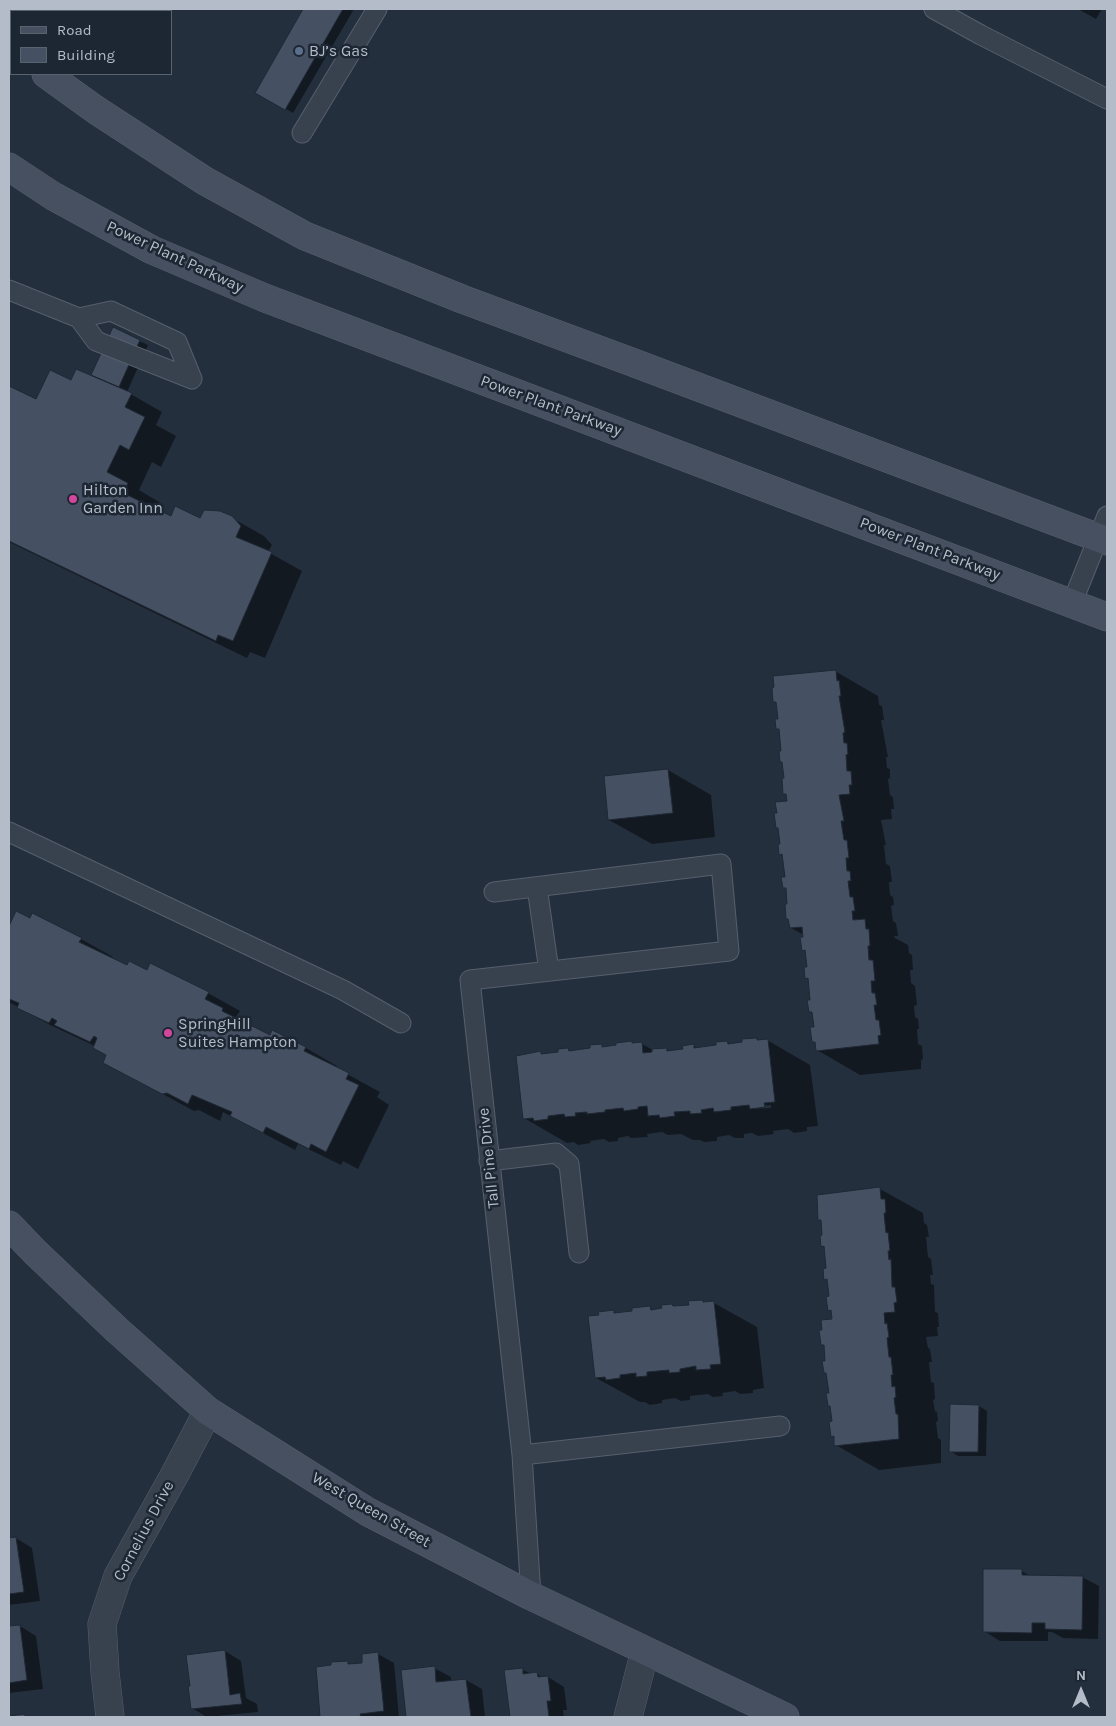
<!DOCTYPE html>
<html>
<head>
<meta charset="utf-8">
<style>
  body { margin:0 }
  #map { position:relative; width:1116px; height:1726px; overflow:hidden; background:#242f3e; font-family:Karla,sans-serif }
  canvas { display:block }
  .frame { position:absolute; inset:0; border:10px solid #b4bcc9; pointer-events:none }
  .legend { position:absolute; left:10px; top:10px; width:162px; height:65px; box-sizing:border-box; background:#1d2633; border:1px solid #59626f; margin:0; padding:6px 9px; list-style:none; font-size:15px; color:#b4bcc9 }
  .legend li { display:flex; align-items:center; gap:10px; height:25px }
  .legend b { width:25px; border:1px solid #59626f }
  .north { position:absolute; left:1056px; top:1666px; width:50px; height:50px; -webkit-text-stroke:4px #1d2633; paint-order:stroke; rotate:0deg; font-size:14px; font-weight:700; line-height:20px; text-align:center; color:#b4bcc9 }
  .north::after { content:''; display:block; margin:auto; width:18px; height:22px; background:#b4bcc9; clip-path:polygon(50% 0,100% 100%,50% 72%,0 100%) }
</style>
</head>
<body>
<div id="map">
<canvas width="1116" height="1726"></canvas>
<div class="frame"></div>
<ul class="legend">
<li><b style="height:6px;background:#465061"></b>Road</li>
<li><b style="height:14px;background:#455162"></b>Building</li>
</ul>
<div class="north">N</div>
</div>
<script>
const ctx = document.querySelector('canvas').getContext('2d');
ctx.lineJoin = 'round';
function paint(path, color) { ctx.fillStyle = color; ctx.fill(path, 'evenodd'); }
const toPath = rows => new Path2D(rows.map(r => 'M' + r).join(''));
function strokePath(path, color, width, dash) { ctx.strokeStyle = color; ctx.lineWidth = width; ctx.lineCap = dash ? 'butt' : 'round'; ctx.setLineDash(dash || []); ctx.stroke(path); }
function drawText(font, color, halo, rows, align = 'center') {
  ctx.font = font + ' Karla,sans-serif'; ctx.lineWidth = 5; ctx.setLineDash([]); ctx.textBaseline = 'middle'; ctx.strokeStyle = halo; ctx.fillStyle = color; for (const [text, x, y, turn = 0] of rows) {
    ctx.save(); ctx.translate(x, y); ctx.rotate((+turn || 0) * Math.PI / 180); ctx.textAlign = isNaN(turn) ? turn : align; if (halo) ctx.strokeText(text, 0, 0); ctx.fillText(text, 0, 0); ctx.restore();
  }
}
paint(toPath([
  [305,9,354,9,293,113,257,92],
  [1078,9,1102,9,1096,19],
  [113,329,148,345,127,392,162,412,156,425,176,436,161,467,152,462,139,490,159,502,155,510,171,518,200,520,232,518,264,536,272,545,268,552,302,571,265,658,250,652,247,658,9,542,9,388,36,401,72,382,97,379],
  [835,671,878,696,879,705,882,706,884,720,881,720,888,757,886,757,887,768,890,769,890,778,888,779,890,795,893,797,894,809,891,809,892,819,881,820,886,845,884,845,886,864,890,866,892,882,889,882,890,895,893,897,894,905,891,906,893,921,896,923,898,936,894,936,895,938,908,945,909,953,912,955,913,970,910,970,911,983,915,986,917,1005,914,1006,915,1017,918,1019,919,1029,917,1029,918,1044,922,1046,923,1059,921,1060,921,1069,860,1075,817,1050,816,1043,813,1041,815,1028,813,1013,810,1011,811,1002,809,980,806,978,808,968,806,952,803,950,804,935,791,928,787,889,784,887,786,878,783,856,780,854,782,845,778,814,788,802,784,763,781,762,783,752,781,730,777,728,779,720,777,703,775,701],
  [668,770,711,795,715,837,652,844,609,820],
  [16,913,81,939,113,957,111,959,127,967,208,993,240,1011,236,1017,254,1027,253,1028,271,1037,273,1032,306,1048,337,1066,336,1068,380,1092,377,1097,389,1105,358,1169,343,1161,341,1165,298,1144,295,1150,223,1112,220,1121,199,1110,194,1111,104,1062,108,1055,95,1046,50,1025,9,1002,9,928],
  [756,1039,760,1041,767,1040,810,1065,818,1126,807,1127,807,1131,794,1133,788,1129,773,1131,774,1134,758,1136,752,1133,744,1134,744,1138,735,1138,729,1135,717,1137,717,1141,704,1142,700,1140,693,1140,681,1134,668,1135,662,1132,647,1134,648,1137,631,1138,628,1136,618,1138,618,1141,609,1142,604,1139,590,1141,591,1143,578,1145,574,1142,567,1143,524,1118,517,1057,541,1053,545,1055,559,1053,568,1049,572,1052,592,1049,601,1046,604,1048,632,1042,635,1044,642,1044,653,1050,667,1049,671,1052,684,1050,694,1046,699,1048,717,1046,727,1042,732,1045],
  [771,1105,771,1108,749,1109,749,1107],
  [880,1189,923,1213,924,1223,927,1225,929,1237,926,1237,928,1257,931,1259,933,1275,930,1275,931,1284,934,1285,935,1312,938,1313,939,1327,937,1327,938,1336,926,1337,928,1348,930,1349,932,1362,929,1362,931,1382,934,1383,935,1399,933,1400,935,1411,937,1412,938,1421,936,1422,938,1438,941,1440,941,1463,879,1470,836,1445,835,1438,832,1436,833,1422,827,1363,833,1312,829,1310,831,1297,829,1281,826,1279,828,1269,825,1248,822,1246,824,1236,822,1221,819,1219],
  [703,1301,706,1303,714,1303,757,1327,764,1388,753,1390,753,1393,740,1394,735,1391,722,1393,723,1396,713,1397,708,1394,690,1396,690,1400,681,1401,675,1398,662,1400,662,1403,650,1405,645,1402,640,1402,596,1378,600,1316,613,1311,618,1314,650,1308,654,1310,672,1305,676,1307,690,1306],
  [979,1406,987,1411,986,1456,958,1456,950,1451],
  [16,1538,32,1548,40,1601,9,1605,9,1539],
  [1021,1571,1031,1576,1082,1577,1099,1586,1098,1639,1063,1638,1052,1632,1048,1632,1048,1641,1000,1641,984,1631],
  [20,1626,36,1636,43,1689,9,1693,9,1628],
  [225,1651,241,1661,246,1698,257,1704,258,1712,207,1717,192,1708],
  [378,1654,394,1663,399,1717,322,1717,317,1668,347,1662,353,1665,364,1664],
  [434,1668,451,1677,451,1681,466,1680,482,1689,485,1717,407,1717,402,1671],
  [523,1670,531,1674,537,1674,544,1678,548,1677,564,1687,567,1710,563,1710,564,1717,511,1717,506,1671]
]), '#0007');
const building = toPath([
  [303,9,343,9,285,110,255,93,303,9],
  [113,327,140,340,119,387,91,375,113,327],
  [76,369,132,393,125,407,145,417,129,450,120,445,107,472,128,483,123,493,171,516,175,506,200,518,204,510,220,511,232,516,241,526,236,537,272,552,233,641,218,635,216,641,9,541,9,386,36,399,50,370,71,380,76,369],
  [836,670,837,681,839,680,841,696,839,696,845,732,843,733,844,743,847,743,848,754,846,755,847,771,851,771,852,785,849,785,850,794,839,795,844,821,841,821,844,840,847,840,849,858,846,858,847,871,850,871,851,881,848,881,850,897,853,897,855,911,852,911,853,920,865,919,866,929,869,929,870,946,868,946,869,960,873,960,875,981,871,981,872,993,875,993,877,1005,874,1005,876,1020,879,1020,881,1035,878,1036,879,1044,816,1051,815,1042,812,1042,810,1027,814,1027,812,1012,809,1012,807,1000,810,1000,808,978,805,979,804,967,807,967,805,950,802,951,800,937,803,937,802,927,790,928,788,919,786,919,785,904,787,904,786,888,783,888,781,877,785,877,782,854,779,855,778,844,780,844,778,828,776,828,774,813,777,813,775,802,787,801,786,794,783,794,782,778,784,778,782,762,780,762,779,751,781,751,779,729,776,729,775,719,778,719,776,702,773,702,772,688,774,687,773,676,836,670],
  [668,769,673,813,608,820,604,776,668,769],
  [16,911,30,918,32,913,82,938,79,942,127,965,129,961,147,970,150,963,209,992,205,999,223,1008,222,1011,270,1035,272,1030,306,1047,304,1051,349,1073,346,1079,359,1085,326,1152,311,1144,309,1149,266,1127,263,1133,230,1116,232,1112,192,1095,188,1104,167,1093,162,1094,103,1063,106,1055,93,1048,97,1038,94,1036,90,1042,54,1025,57,1021,52,1018,49,1023,17,1008,19,1003,9,999,9,926,16,911],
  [757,1038,757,1040,768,1039,775,1102,764,1103,765,1107,750,1109,749,1105,731,1107,731,1110,714,1112,713,1108,701,1110,702,1113,690,1114,690,1111,674,1112,675,1116,660,1118,659,1115,648,1116,647,1106,638,1107,638,1109,624,1111,623,1108,605,1110,605,1112,587,1114,587,1112,575,1113,576,1116,565,1117,564,1114,548,1116,548,1119,534,1121,533,1118,523,1119,516,1056,541,1051,541,1054,558,1052,558,1049,568,1048,569,1051,590,1048,590,1045,602,1044,602,1047,616,1045,616,1043,632,1041,632,1043,642,1042,643,1053,652,1052,652,1049,667,1048,667,1051,683,1049,682,1046,694,1044,694,1048,716,1045,716,1042,727,1041,728,1044,742,1042,742,1039,757,1038],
  [880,1187,881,1199,885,1199,886,1213,884,1213,886,1233,888,1232,890,1251,888,1251,889,1260,891,1259,892,1287,895,1287,897,1302,894,1303,895,1312,884,1313,885,1324,887,1323,889,1337,887,1338,889,1357,891,1357,893,1375,891,1375,892,1387,895,1386,896,1397,894,1398,896,1414,898,1414,899,1439,834,1446,834,1436,831,1437,829,1422,832,1421,830,1406,828,1406,826,1393,829,1393,826,1373,824,1373,822,1361,825,1361,824,1345,821,1345,819,1330,822,1330,821,1320,832,1319,831,1310,828,1311,826,1297,829,1296,827,1279,824,1280,823,1269,826,1268,824,1246,821,1247,820,1236,822,1235,821,1220,818,1220,817,1195,880,1187],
  [703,1300,703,1302,714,1301,721,1364,710,1365,711,1369,696,1370,696,1366,680,1369,680,1372,669,1373,669,1370,647,1372,647,1376,636,1377,636,1373,620,1375,620,1378,606,1380,605,1377,595,1378,588,1316,599,1315,598,1312,614,1310,614,1313,632,1311,632,1308,650,1306,651,1310,662,1308,661,1305,672,1304,673,1306,689,1305,688,1301,703,1300],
  [950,1404,979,1405,978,1452,949,1452,950,1404],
  [16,1537,24,1592,9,1594,9,1538,16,1537],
  [983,1569,1022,1569,1022,1575,1083,1576,1082,1630,1045,1629,1045,1623,1032,1623,1032,1633,983,1632,983,1569],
  [20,1625,27,1680,9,1683,9,1626,20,1625],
  [225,1650,230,1695,240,1693,242,1704,191,1709,188,1686,190,1686,186,1655,225,1650],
  [378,1652,384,1711,360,1714,361,1717,320,1717,316,1667,331,1665,331,1662,348,1661,348,1664,362,1663,362,1654,378,1652],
  [435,1666,436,1682,466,1679,471,1717,406,1717,401,1670,435,1666],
  [523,1668,523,1674,537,1672,538,1677,548,1676,551,1701,547,1701,549,1717,510,1717,504,1670,523,1668],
  [25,1714,25,1717,9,1717,9,1716,25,1714]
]);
paint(building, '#455162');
strokePath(building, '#1f2835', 1);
const lane = toPath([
  [934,9,981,35,1107,99],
  [37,11,39,9],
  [302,133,377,9],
  [9,290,79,318,111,311,177,342,192,379],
  [79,318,96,341,192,379],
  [1072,603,1107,516],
  [9,832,343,990,401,1023],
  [537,887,549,971],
  [494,892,721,864,729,951,470,980,522,1455,531,1596],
  [489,1161,556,1153,569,1164,579,1253],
  [522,1455,780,1426]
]);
const street = toPath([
  [110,1717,105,1672,102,1624,118,1576,175,1474,208,1411],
  [628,1717,645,1651]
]);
const secondary = toPath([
  [9,46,11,48],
  [46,74,96,110,205,181,305,236,462,299,629,361,1107,541],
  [9,167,53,196,152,250,265,298,1107,617],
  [9,1225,36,1253,117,1330,208,1411,368,1512,531,1596,785,1717]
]);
strokePath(lane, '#565f6c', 21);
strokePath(street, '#565f6c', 29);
strokePath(secondary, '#565f6c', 29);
strokePath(lane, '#38414e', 19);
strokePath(street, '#38414e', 28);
strokePath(secondary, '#465061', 28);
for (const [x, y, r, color] of [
  [299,51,5,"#5c6f8a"],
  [73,499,5,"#d1479c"],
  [168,1033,5,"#d1479c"]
]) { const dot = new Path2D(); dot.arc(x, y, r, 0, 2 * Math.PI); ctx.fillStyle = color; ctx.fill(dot); strokePath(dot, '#1d2633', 2); }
drawText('16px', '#b4bcc9', '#1d2633', [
  ["BJ’s Gas",309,51],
  ["Hilton",83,490],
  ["Garden Inn",83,508],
  ["SpringHill",178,1024],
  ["Suites Hampton",178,1042]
], 'left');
drawText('16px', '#b4bcc9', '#1d2633', [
  ["Power Plant Parkway",175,257,25],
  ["Power Plant Parkway",551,406,20],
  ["Power Plant Parkway",930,549,21],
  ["Tall Pine Drive",489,1158,-96],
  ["West Queen Street",371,1510,30],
  ["Cornelius Drive",144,1531,-62]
]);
</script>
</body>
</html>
